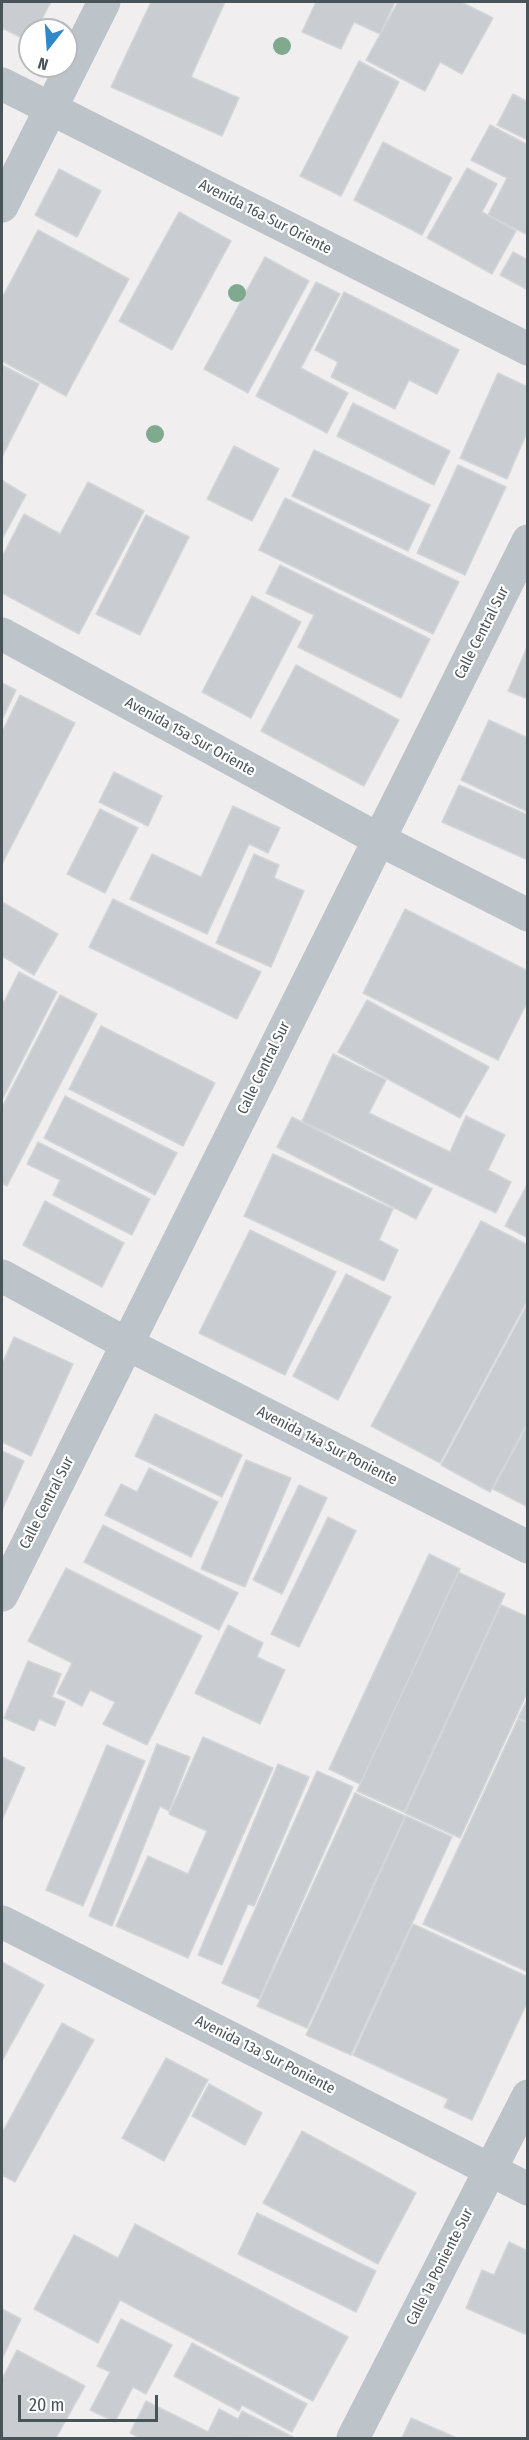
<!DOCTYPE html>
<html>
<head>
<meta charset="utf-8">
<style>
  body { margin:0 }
  #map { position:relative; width:529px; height:2440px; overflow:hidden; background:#f1eeef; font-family:"Fira Sans Condensed",sans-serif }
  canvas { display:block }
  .frame { position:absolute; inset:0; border:3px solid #495459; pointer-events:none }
  .north { position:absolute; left:18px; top:18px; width:60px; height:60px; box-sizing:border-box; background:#fff; border:2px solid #b6bbbd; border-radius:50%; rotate:197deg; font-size:16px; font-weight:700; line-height:24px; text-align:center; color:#495459 }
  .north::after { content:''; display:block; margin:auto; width:21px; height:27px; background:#3087c9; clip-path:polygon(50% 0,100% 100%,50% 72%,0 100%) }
  .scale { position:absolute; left:18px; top:2395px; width:140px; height:27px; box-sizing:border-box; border:3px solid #495459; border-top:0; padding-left:8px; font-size:18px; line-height:21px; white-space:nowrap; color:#495459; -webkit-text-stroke:4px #fff; paint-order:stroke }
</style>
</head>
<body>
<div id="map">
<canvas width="529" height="2440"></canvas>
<div class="frame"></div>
<div class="north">N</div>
<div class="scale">20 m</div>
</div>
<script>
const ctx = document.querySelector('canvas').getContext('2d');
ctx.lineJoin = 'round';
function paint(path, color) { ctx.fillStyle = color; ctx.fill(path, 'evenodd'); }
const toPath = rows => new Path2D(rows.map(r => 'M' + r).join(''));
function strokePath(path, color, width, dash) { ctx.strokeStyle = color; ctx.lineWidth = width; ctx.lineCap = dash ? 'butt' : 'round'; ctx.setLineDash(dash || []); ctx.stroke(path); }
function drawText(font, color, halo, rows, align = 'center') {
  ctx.font = font + ' "Fira Sans Condensed",sans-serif'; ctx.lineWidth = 4.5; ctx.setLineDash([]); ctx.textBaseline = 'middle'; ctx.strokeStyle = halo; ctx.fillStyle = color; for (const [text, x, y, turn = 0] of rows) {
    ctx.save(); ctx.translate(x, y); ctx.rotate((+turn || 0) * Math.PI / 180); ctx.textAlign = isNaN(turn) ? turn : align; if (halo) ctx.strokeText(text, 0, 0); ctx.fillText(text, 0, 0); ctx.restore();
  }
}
const building = toPath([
  [2,2,51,2,36,30,30,30,30,42,2,28,2,2],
  [151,2,225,2,191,77,239,98,222,136,111,87,151,2],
  [316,2,395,2,380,34,354,22,341,49,302,32,316,2],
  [398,2,461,2,493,18,462,74,440,62,425,91,366,60,398,2],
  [359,61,399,82,341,196,300,176,359,61],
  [513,94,528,102,528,140,497,125,513,94],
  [490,125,528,145,528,235,488,215,507,178,471,160,490,125],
  [383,142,452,178,422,235,354,200,383,142],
  [467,168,497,184,482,212,516,231,492,274,427,238,467,168],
  [59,169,101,191,77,237,35,215,59,169],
  [179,212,231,241,172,350,119,321,179,212],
  [38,230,129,279,66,396,2,361,2,298,38,230],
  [513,252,528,260,528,290,500,275,513,252],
  [265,257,309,281,248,393,204,369,265,257],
  [316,282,340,294,301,368,348,393,327,433,256,396,316,282],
  [344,292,459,350,437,394,409,380,395,409,331,377,338,362,315,350,344,292],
  [2,365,39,384,2,457,2,365],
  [498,373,528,387,528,430,507,479,460,458,498,373],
  [353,403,450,451,434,485,337,436,353,403],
  [234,446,279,469,252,521,207,499,234,446],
  [314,450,430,505,408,551,292,496,314,450],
  [458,465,506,487,465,575,417,553,458,465],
  [3,481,26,495,2,539,2,483,3,481],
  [88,482,144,511,79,634,2,593,2,557,24,514,60,534,88,482],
  [285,498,459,582,433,634,259,550,285,498],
  [146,515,189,537,140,635,96,614,146,515],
  [280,565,430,639,401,698,298,647,314,615,266,593,280,565],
  [252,596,301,622,251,718,202,692,252,596],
  [528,645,528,699,508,691,528,645],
  [296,665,399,720,364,786,261,731,296,665],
  [2,683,16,690,2,720,2,683],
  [20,695,75,723,2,864,2,732,20,695],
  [489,720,528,738,528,812,461,780,489,720],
  [114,772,162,796,148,826,99,802,114,772],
  [459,785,528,815,528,860,442,822,459,785],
  [233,806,280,828,268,853,249,844,207,934,130,899,152,854,201,877,233,806],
  [100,809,138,828,105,893,67,874,100,809],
  [254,854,279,865,274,878,304,891,271,967,216,943,254,854],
  [113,899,261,972,237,1019,89,947,113,899],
  [2,902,58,934,34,975,2,956,2,902],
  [405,909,528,971,528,1001,498,1060,363,993,405,909],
  [19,972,57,992,2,1100,2,1000,4,1002,19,972],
  [60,995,97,1014,7,1186,2,1183,2,1107,60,995],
  [367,1000,489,1067,460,1118,338,1052,367,1000],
  [101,1026,215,1083,183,1146,69,1089,101,1026],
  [333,1054,386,1080,369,1113,450,1152,466,1116,505,1135,488,1170,511,1182,496,1213,302,1121,333,1054],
  [65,1096,177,1153,155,1195,44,1138,65,1096],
  [292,1117,432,1189,416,1219,277,1147,292,1117],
  [38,1142,150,1199,132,1235,53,1195,60,1180,27,1164,38,1142],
  [273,1154,393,1209,379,1240,398,1250,384,1281,244,1216,273,1154],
  [528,1183,528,1238,505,1226,528,1183],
  [45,1201,124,1243,102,1287,23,1245,45,1201],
  [481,1221,528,1245,528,1299,440,1463,371,1426,481,1221],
  [250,1230,336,1272,285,1375,199,1333,250,1230],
  [346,1274,391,1297,338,1400,293,1376,346,1274],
  [528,1303,528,1422,490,1492,441,1465,528,1303],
  [14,1337,73,1364,31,1456,2,1442,2,1364,14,1337],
  [155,1414,242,1455,222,1497,135,1456,155,1414],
  [528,1424,528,1507,493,1489,528,1424],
  [2,1451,24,1461,2,1510,2,1451],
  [246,1460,291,1478,245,1587,201,1569,246,1460],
  [149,1468,218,1502,191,1557,105,1515,121,1484,137,1492,149,1468],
  [299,1485,327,1498,282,1594,253,1580,299,1485],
  [328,1517,356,1531,299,1647,271,1634,328,1517],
  [103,1525,238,1593,219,1630,84,1562,103,1525],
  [429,1554,460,1569,360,1784,329,1769,429,1554],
  [66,1568,202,1636,147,1745,103,1724,115,1702,90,1690,82,1706,57,1693,72,1663,28,1641,66,1568],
  [458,1572,505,1594,404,1812,357,1791,458,1572],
  [501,1605,528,1617,528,1691,460,1838,405,1813,501,1605],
  [228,1625,263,1643,257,1657,285,1670,260,1724,195,1693,228,1625],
  [28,1661,61,1674,52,1697,65,1702,55,1726,39,1719,34,1731,4,1718,28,1661],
  [528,1698,528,1723,518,1718,528,1698],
  [518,1719,528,1723,528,1972,423,1924,518,1719],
  [203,1737,273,1768,188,1958,116,1926,148,1856,188,1874,207,1831,169,1814,203,1737],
  [157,1744,190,1757,169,1811,160,1806,112,1926,89,1916,157,1744],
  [107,1745,145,1761,83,1906,46,1890,107,1745],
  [2,1757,25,1768,2,1820,2,1757],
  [278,1764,309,1777,254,1906,248,1904,222,1965,198,1955,278,1764],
  [317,1771,353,1787,259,1999,222,1983,317,1771],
  [355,1793,405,1816,307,2028,257,2006,355,1793],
  [406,1816,452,1837,351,2055,306,2035,406,1816],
  [413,1924,528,1977,528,2001,472,2120,444,2107,448,2099,353,2055,413,1924],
  [2,1962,44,1985,2,2061,2,1962],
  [62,2023,94,2040,15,2182,2,2175,2,2133,62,2023],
  [166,2058,208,2080,164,2161,122,2138,166,2058],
  [209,2084,262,2113,245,2145,192,2116,209,2084],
  [302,2131,416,2193,378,2264,263,2203,302,2131],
  [257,2213,376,2271,356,2312,238,2254,257,2213],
  [135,2224,348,2337,313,2401,120,2300,98,2343,34,2309,74,2235,118,2258,135,2224],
  [509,2242,528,2251,528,2328,525,2334,466,2308,482,2270,494,2275,509,2242],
  [2,2309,21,2319,2,2359,2,2309],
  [121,2319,172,2345,146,2394,133,2387,115,2422,90,2410,110,2372,97,2366,121,2319],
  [192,2343,307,2404,292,2432,242,2405,239,2411,174,2376,192,2343],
  [17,2350,85,2386,56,2438,2,2438,2,2379,17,2350],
  [146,2401,208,2432,219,2409,238,2419,242,2411,293,2437,140,2438,130,2433,146,2401],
  [411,2418,457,2438,402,2438,411,2418]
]);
paint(building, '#c9ccd0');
strokePath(building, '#d3d6d9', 1.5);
strokePath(toPath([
  [2,84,528,349],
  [2,206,104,2],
  [2,634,378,839,528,915],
  [2,1276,127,1344,528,1547],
  [2,1922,528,2189]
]), '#bcc4c9', 33);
strokePath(toPath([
  [2,1595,528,541],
  [353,2438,528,2096]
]), '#bcc4c9', 33);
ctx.fillStyle = '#80aa8f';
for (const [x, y] of [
  [282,46],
  [237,293],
  [155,434]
]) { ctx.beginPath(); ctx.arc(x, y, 9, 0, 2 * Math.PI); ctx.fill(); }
drawText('15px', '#495459', '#fff', [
  ["Avenida 16a Sur Oriente",265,217,27],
  ["Calle Central Sur",482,633,-63],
  ["Avenida 15a Sur Oriente",190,737,29],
  ["Calle Central Sur",264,1068,-64],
  ["Avenida 14a Sur Poniente",327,1446,27],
  ["Calle Central Sur",47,1503,-63],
  ["Avenida 13a Sur Poniente",265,2055,27],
  ["Calle 1a Poniente Sur",440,2267,-63]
]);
</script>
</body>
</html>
